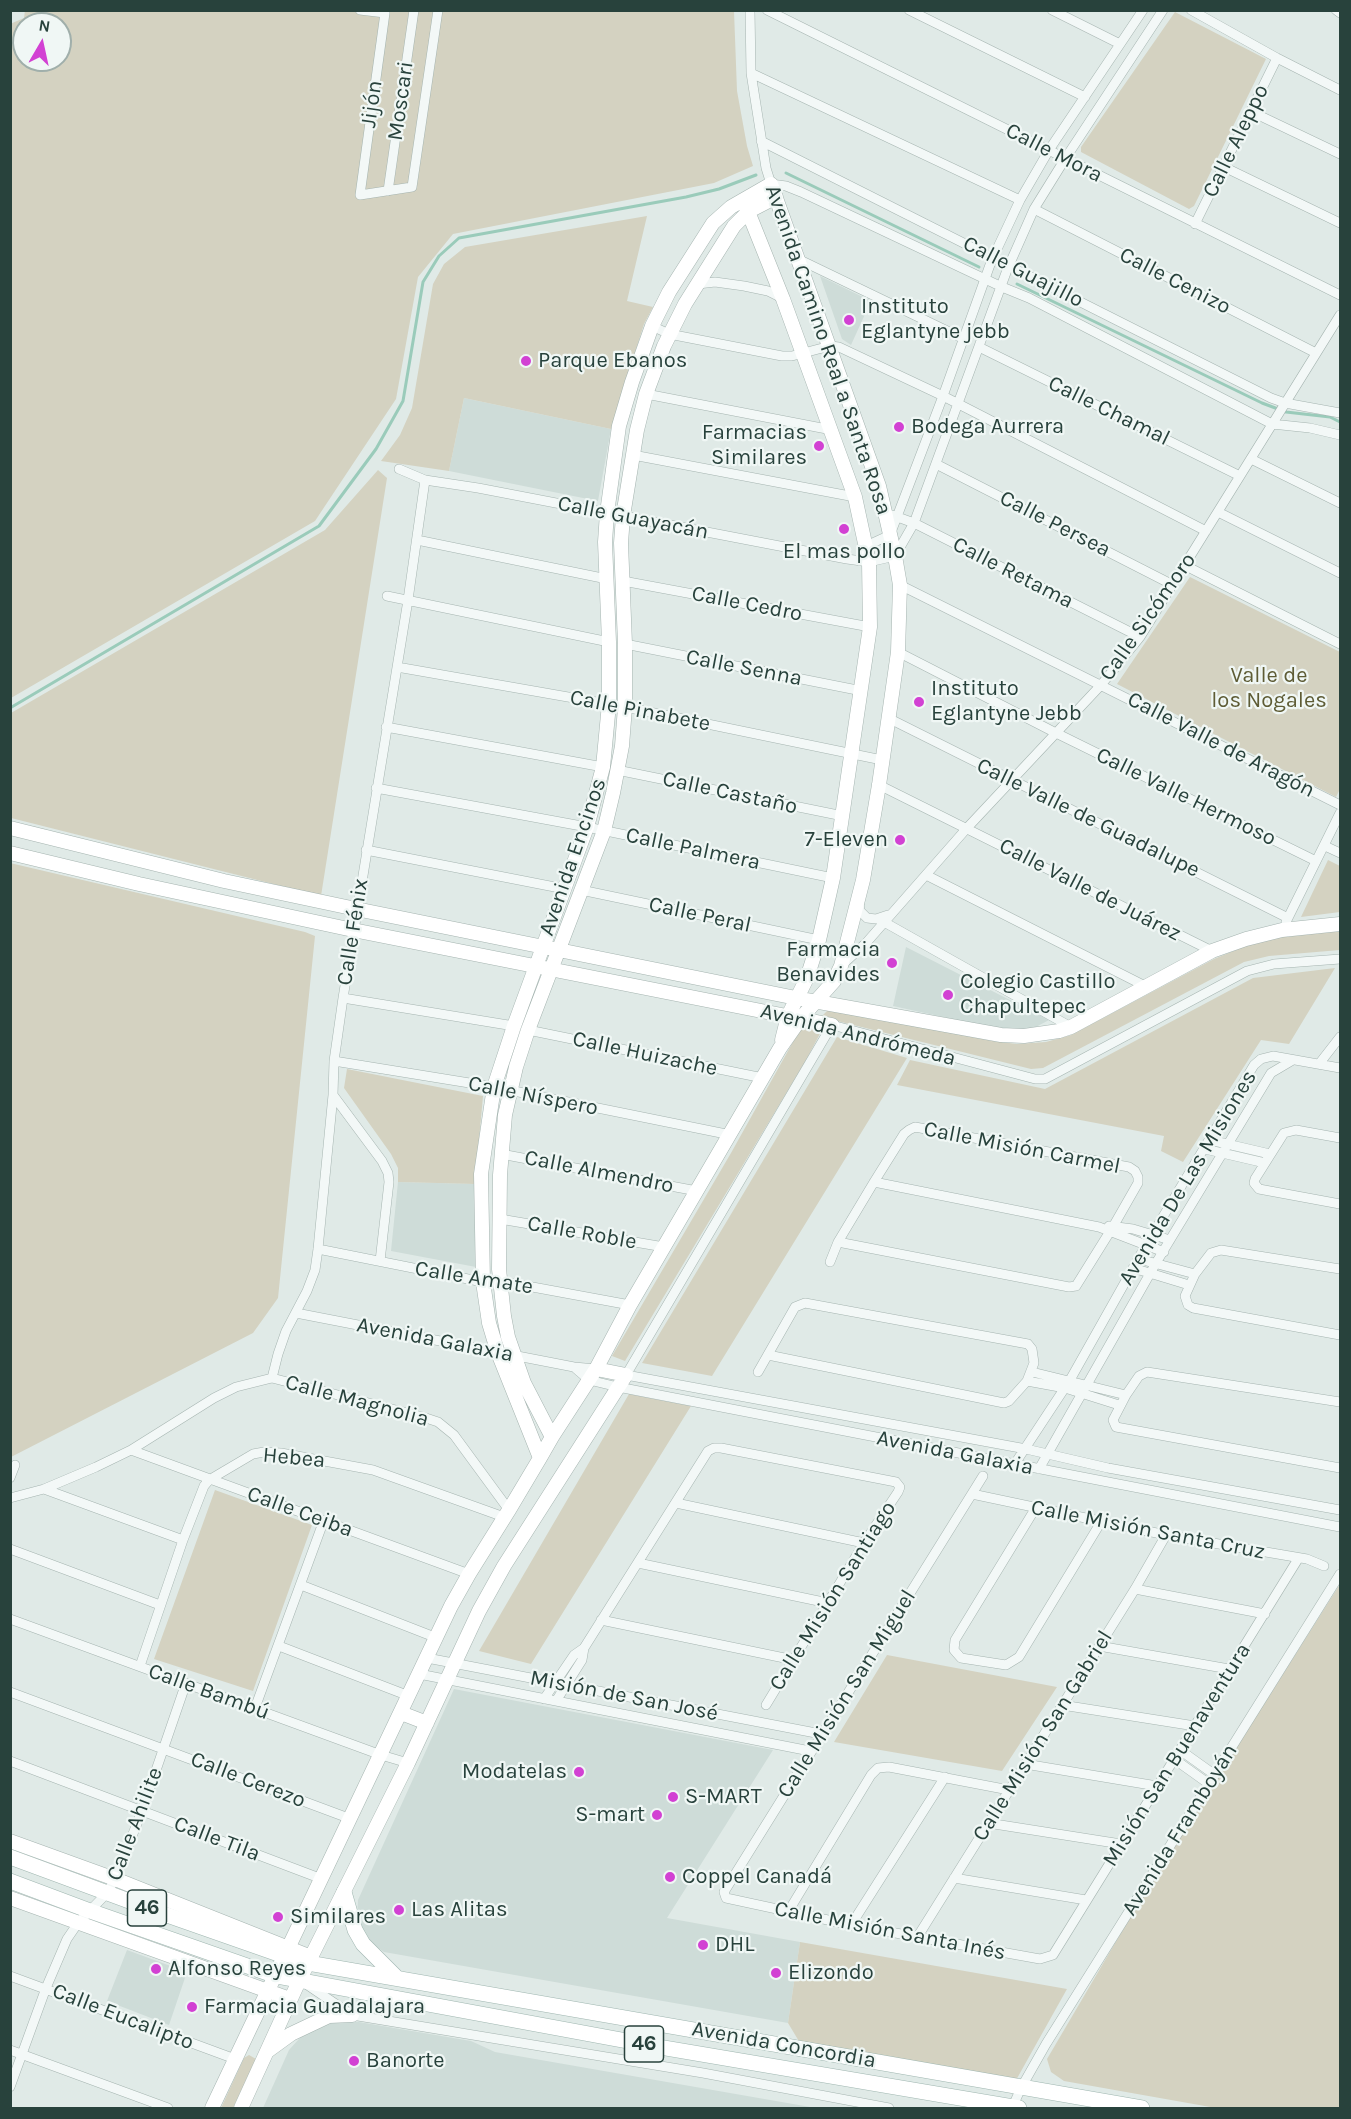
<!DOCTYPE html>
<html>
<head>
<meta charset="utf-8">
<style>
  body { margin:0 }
  #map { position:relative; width:1351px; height:2119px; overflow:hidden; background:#e0eae7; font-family:Karla,sans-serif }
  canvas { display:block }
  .frame { position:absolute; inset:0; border:12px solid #28423c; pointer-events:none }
  .north { position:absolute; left:12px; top:12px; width:60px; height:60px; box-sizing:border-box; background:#f0f7f5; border:2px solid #a0afab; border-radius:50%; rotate:9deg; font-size:16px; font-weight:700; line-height:24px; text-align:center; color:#28423c }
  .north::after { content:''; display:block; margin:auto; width:21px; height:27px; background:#d241d3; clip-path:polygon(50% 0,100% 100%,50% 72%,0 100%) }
</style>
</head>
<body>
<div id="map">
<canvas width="1351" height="2119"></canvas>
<div class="frame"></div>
<div class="north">N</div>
</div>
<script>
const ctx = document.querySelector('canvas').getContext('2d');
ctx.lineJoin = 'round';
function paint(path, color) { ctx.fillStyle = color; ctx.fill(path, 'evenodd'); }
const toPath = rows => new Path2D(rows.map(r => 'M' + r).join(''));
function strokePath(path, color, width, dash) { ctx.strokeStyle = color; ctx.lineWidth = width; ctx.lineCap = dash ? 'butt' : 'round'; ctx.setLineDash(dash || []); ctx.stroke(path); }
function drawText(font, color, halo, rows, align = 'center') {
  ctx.font = font + ' Karla,sans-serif'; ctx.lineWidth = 4.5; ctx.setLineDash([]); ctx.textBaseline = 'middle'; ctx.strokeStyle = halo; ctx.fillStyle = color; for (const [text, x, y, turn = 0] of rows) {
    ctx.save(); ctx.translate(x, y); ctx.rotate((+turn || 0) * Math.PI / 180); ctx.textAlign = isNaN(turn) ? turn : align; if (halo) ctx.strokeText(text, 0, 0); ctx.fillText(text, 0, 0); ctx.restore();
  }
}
paint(toPath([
  [820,276,871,301,851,345,842,339],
  [464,398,611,429,598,501,449,471],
  [906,947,1049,1020,1034,1028,1007,1031,893,1006],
  [398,1182,475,1184,476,1267,391,1251],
  [454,1689,773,1750,667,1918,800,1942,788,2023,384,1952,371,1943,361,1929,357,1917,358,1900],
  [127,1950,187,1972,169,2025,107,2001],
  [347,2020,471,2041,495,2052,816,2108,263,2108,289,2050,308,2029,328,2021]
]), '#cedcd8');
paint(toPath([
  [25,10,734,11,737,91,747,146,753,166,714,183,453,234,418,277,396,399,315,521,11,698,10,24,24,18],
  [24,24,60,24,60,60,24,60],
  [1175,12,1266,59,1194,206,1189,209,1081,152,1081,147],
  [647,216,627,301,653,307,644,324,611,429,464,398,449,471,381,461,400,435,412,408,433,284,444,264,465,247],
  [378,470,387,478,321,896,11,818,11,713,325,530],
  [1190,577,1340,652,1340,789,1336,797,1117,684],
  [1328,860,1340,866,1340,912,1301,917],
  [10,863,305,932,315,936,278,1298,253,1333,11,1457],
  [1340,931,1340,950,1269,956,1244,962,1043,1068,1031,1069,821,1017,829,1009,993,1041,1017,1044,1046,1042,1071,1035,1214,959,1248,945,1274,938],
  [1335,968,1289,1044,1261,1040,1183,1162,1161,1151,1164,1136,897,1085,910,1060,1045,1089,1253,978],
  [803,1024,823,1028,805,1062,625,1361,612,1356,731,1153],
  [837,1037,907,1058,712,1376,642,1363],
  [347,1069,483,1096,475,1184,398,1182,398,1168,391,1154,344,1088],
  [629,1394,691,1406,531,1664,479,1651],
  [215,1490,312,1525,253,1691,154,1659],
  [1340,1584,1340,2108,1216,2108,1064,2081,1051,2072,1047,2059,1148,1887],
  [887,1655,1057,1687,1002,1771,834,1742],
  [800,1942,1067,1989,1015,2082,800,2043,788,2023],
  [249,2055,256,2059,233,2108,221,2108,244,2058]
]), '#d4d2c1');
strokePath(toPath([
  [786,173,979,267],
  [1017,284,1262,403,1286,412,1330,417,1340,422],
  [10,708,319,526,376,449,403,401,423,282,439,256,459,238,686,197,719,189,756,175]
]), '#9acbba', 3);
const street = toPath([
  [360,10,385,13,360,195,412,187,438,10],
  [750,10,751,73,766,168,771,184,786,186,801,192,1002,287,1029,298,1272,424,1310,428,1340,435],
  [767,10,1340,295],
  [909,10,1085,97],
  [1052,10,1120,44],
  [1191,10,1277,58,1340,90],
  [1336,10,1340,13],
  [751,73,1020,200],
  [1252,112,1340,154],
  [761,141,1271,398,1285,403,1340,413],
  [1224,167,1340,223],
  [388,191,414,10],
  [1034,209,1316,353],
  [1195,224,1277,58],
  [798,259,964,339],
  [698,284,715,282,744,286,768,291,782,298],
  [652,326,669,334,782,356,792,356,830,346,839,347,943,396,1206,531],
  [979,347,1240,476],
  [646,394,832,430],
  [633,455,855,497],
  [1251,459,1340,503],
  [936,464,1173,585],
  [399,469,425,480,478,488,847,559,869,562,895,556,914,523,1007,270,1034,209,1065,159,1163,10],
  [1218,512,1340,573],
  [892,515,914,523,1140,637],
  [417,540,607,579],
  [866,546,890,535,943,396,991,262,1020,200,1049,150,1143,10],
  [1186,566,1340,644],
  [623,581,870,627],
  [900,585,1340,805],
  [387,596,609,642],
  [625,644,862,691],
  [898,652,1056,733,1316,861],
  [397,667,625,707,882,760],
  [888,718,1288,918],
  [386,727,603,767],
  [617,770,843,816],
  [879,785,1212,951],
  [376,788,587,827,833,878],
  [1325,846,1340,853],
  [366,850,565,889],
  [926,875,1147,987],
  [581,890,819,940],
  [859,903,860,911,867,918,876,919,888,915],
  [884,922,1071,1027],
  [1286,922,1340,813],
  [1340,959,1274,964,1247,971,1045,1079,1035,1079,832,1025,626,1375,1026,1449,1108,1468,1340,1510],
  [842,965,866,943,967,828,1101,685,1140,637,1340,315],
  [343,998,514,1026],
  [528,1030,763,1078],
  [334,1061,494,1087,731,1135],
  [1319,1064,1340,1037],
  [333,1095,382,1161,388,1173,389,1182,380,1261],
  [1340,1138,1296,1130,1284,1133,1255,1179,1254,1183,1259,1189,1340,1204],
  [1210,1140,1270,1154],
  [1205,1149,1265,1163],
  [501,1154,697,1191],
  [874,1182,1099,1227,1164,1252],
  [500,1219,664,1247],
  [1109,1226,1133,1229,1170,1240],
  [318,1249,483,1282,500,1281,630,1305],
  [1139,1259,1195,1274],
  [830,1262,838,1242,874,1182,904,1134,909,1130,915,1127,1129,1167,1135,1171,1138,1177,1138,1183,1114,1225,1076,1286,1069,1287,838,1242],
  [1133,1268,1189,1285],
  [1340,1269,1221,1250,1211,1253,1195,1274,1185,1296,1188,1305,1193,1308,1340,1335],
  [296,1313,574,1367,596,1369],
  [574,1367,589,1380,618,1387,1340,1527],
  [758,1372,795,1307,805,1303,1028,1344,1032,1349,1034,1363,1027,1381,1009,1401,1004,1403,768,1355],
  [1032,1372,1126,1395],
  [272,1378,278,1354,286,1331,307,1291,315,1270,318,1249,333,1095,334,1061,343,998,408,600,425,480],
  [1027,1381,1065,1388,1119,1405],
  [1340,1402,1147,1372,1139,1376,1126,1395,1113,1420,1116,1427,1340,1468],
  [131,1450,469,1574],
  [1014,1465,1070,1380,1146,1245,1254,1065,1261,1059,1273,1056,1340,1068],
  [1039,1469,1156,1263,1271,1073,1293,1060],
  [983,1476,724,1892,726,1898,851,1925,1040,1959,1053,1955,1298,1559],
  [10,1478,15,1465],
  [44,1489,183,1540],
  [972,1494,1166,1535,1307,1559,1324,1566],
  [10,1498,44,1489,96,1467,131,1450,214,1398,236,1387,272,1378,423,1417,438,1422,454,1435,509,1510],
  [676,1503,864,1543],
  [1035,1509,955,1640,954,1650,961,1658,1006,1665,1019,1657,1101,1522],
  [10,1549,160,1605],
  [638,1563,828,1603],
  [301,1585,437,1638],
  [1135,1589,1265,1614],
  [10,1619,381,1755,408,1763],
  [601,1620,794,1660],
  [279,1646,409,1696],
  [1099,1646,1229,1669],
  [427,1658,821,1734],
  [140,1666,183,1540,204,1486,209,1480,253,1454,264,1452,281,1453,373,1470,504,1517],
  [419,1674,810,1751],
  [10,1692,351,1819],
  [544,1699,574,1655,584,1648,708,1451,714,1448,721,1448,896,1482,900,1487,898,1492,864,1543,766,1705],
  [556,1701,582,1660,584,1648],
  [1062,1705,1195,1726],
  [255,1708,324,1520],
  [1180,1750,1215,1775],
  [1174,1759,1209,1784],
  [10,1761,322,1879],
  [1025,1764,1157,1786],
  [988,1823,1121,1844],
  [954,1878,1086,1900],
  [788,1912,871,1775,878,1768,889,1767,1009,1790],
  [851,1925,945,1777],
  [918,1936,1135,1589,1166,1535],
  [10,1976,235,2059],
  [309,1986,352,2015,703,2073,889,2108],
  [10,2050,168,2108],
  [10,2087,46,1988,67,1939,78,1923,107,1893,115,1879,142,1811,186,1683],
  [1012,2108,1021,2088,1046,2044,1340,1574]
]);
const secondary = toPath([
  [745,204,783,299,855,497,869,562,870,627,833,878,819,940,807,978,788,1016,782,1040],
  [10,828,224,881,356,909,796,998,1001,1035,1024,1036,1059,1031,1071,1027,1212,951,1246,939,1282,930,1340,924],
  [10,853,139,884,353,930,832,1025],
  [552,1437,524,1383,508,1337,504,1316,499,1269,500,1175,505,1115,516,1067,528,1030,604,831,613,793,622,746,625,707,625,644,621,543,623,516,637,430,646,394,664,346,685,304,734,226,749,211,776,197],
  [401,1713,427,1723],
  [10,1841,115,1879,311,1957],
  [10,1898,290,1999],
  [269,2050,291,2034,329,2016,352,2015],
  [212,2108,451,1606,469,1574,509,1510,540,1458,552,1437,596,1369,630,1305,780,1048,801,1018,834,981,841,966,863,880,879,785,898,652,900,585,895,556,879,486,771,184,731,207,713,223,669,292,652,326,632,382,619,426,607,513,605,542,609,642,609,704,603,767,587,827,514,1026,494,1087,481,1174,483,1282,489,1323,498,1353,540,1458],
  [241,2108,299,1981,408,1763,479,1611,504,1566,626,1375,596,1369]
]);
const primary = toPath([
  [10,1857,167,1915,284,1956,308,1963,1142,2108],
  [10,1881,90,1911,276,1976,665,2048,1019,2108],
  [344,1892,355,1930,363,1944,396,1977]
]);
strokePath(street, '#a5b4b0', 10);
strokePath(secondary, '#a5b4b0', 15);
strokePath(primary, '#9fb6b0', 16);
strokePath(street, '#f3f8f7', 9);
strokePath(secondary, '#fff', 14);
strokePath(primary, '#fff', 15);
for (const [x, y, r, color] of [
  [849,320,6,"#d241d3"],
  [526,361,6,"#d241d3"],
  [899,427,6,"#d241d3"],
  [819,446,6,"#d241d3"],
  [844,529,6,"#d241d3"],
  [919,702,6,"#d241d3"],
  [900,840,6,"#d241d3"],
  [892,963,6,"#d241d3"],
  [948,995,6,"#d241d3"],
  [579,1772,6,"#d241d3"],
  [673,1797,6,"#d241d3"],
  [657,1815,6,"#d241d3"],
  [670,1877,6,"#d241d3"],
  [399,1910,6,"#d241d3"],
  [278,1917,6,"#d241d3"],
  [703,1945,6,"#d241d3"],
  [156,1969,6,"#d241d3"],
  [776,1973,6,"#d241d3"],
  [192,2007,6,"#d241d3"],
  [354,2061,6,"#d241d3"]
]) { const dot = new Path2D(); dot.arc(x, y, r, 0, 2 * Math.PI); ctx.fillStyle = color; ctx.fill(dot); strokePath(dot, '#f0f7f5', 2); }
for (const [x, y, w] of [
  [147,1908,39],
  [644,2044,39]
]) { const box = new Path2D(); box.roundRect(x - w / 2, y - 18, w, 36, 4.5); ctx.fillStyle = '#f0f7f5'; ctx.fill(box); strokePath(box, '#28423c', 1.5); }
drawText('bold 21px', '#28423c', null, [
  ["46",147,1908],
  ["46",644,2044]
]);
drawText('22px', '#28423c', '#f0f7f5', [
  ["Moscari",401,101,-82],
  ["Jijón",372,104,-82],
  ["Calle Aleppo",1236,141,-64],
  ["Calle Mora",1054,153,27],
  ["Calle Guajillo",1023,272,27],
  ["Calle Cenizo",1175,281,27],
  ["Avenida Camino Real a Santa Rosa",828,350,71],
  ["Calle Chamal",1109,411,26],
  ["Calle Guayacán",633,518,11],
  ["Calle Persea",1055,524,27],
  ["Calle Retama",1013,573,27],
  ["Calle Cedro",747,604,11],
  ["Calle Sicómoro",1148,617,-55],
  ["Calle Senna",744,668,11],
  ["Calle Pinabete",640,711,11],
  ["Calle Valle de Aragón",1221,745,27],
  ["Calle Castaño",730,793,12],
  ["Calle Valle Hermoso",1186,797,26],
  ["Calle Valle de Guadalupe",1088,818,26],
  ["Calle Palmera",693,849,12],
  ["Avenida Encinos",573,857,-71],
  ["Calle Valle de Juárez",1090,890,27],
  ["Calle Peral",700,915,12],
  ["Calle Fénix",353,932,-81],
  ["Avenida Andrómeda",858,1035,14],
  ["Calle Huizache",645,1054,12],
  ["Calle Níspero",533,1096,11],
  ["Calle Misión Carmel",1022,1148,11],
  ["Calle Almendro",599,1172,11],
  ["Avenida De Las Misiones",1188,1178,-59],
  ["Calle Roble",582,1233,10],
  ["Calle Amate",474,1278,9],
  ["Avenida Galaxia",435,1340,11],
  ["Calle Magnolia",357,1401,15],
  ["Avenida Galaxia",955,1453,11],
  ["Hebea",294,1458,5],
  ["Calle Ceiba",300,1512,20],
  ["Calle Misión Santa Cruz",1148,1530,11],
  ["Calle Misión Santiago",833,1596,-58],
  ["Calle Bambú",209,1692,20],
  ["Calle Misión San Miguel",847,1694,-58],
  ["Misión de San José",624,1696,11],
  ["Calle Misión San Gabriel",1043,1736,-58],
  ["Misión San Buenaventura",1177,1755,-58],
  ["Calle Cerezo",248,1780,21],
  ["Calle Ahilite",135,1824,-69],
  ["Avenida Framboyán",1180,1830,-58],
  ["Calle Tila",217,1839,21],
  ["Calle Misión Santa Inés",890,1931,11],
  ["Calle Eucalipto",123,2017,21],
  ["Avenida Concordia",784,2045,10]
]);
drawText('22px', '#28423c', '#f0f7f5', [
  ["Instituto",861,307],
  ["Eglantyne jebb",861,332],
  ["Parque Ebanos",538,361],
  ["Bodega Aurrera",911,427],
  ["Farmacias",807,433,"right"],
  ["Similares",807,458,"right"],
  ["El mas pollo",844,552,"center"],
  ["Instituto",931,689],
  ["Eglantyne Jebb",931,714],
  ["7-Eleven",888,840,"right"],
  ["Farmacia",880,950,"right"],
  ["Benavides",880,975,"right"],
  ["Colegio Castillo",960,982],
  ["Chapultepec",960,1007],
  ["Modatelas",567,1772,"right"],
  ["S-MART",685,1797],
  ["S-mart",645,1815,"right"],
  ["Coppel Canadá",682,1877],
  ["Las Alitas",411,1910],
  ["Similares",290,1917],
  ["DHL",715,1945],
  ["Alfonso Reyes",168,1969],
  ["Elizondo",788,1973],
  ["Farmacia Guadalajara",204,2007],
  ["Banorte",366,2061]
], 'left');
drawText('22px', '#5e5c35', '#f0f7f5', [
  ["Valle de",1269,676],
  ["los Nogales",1269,701]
]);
</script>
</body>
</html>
